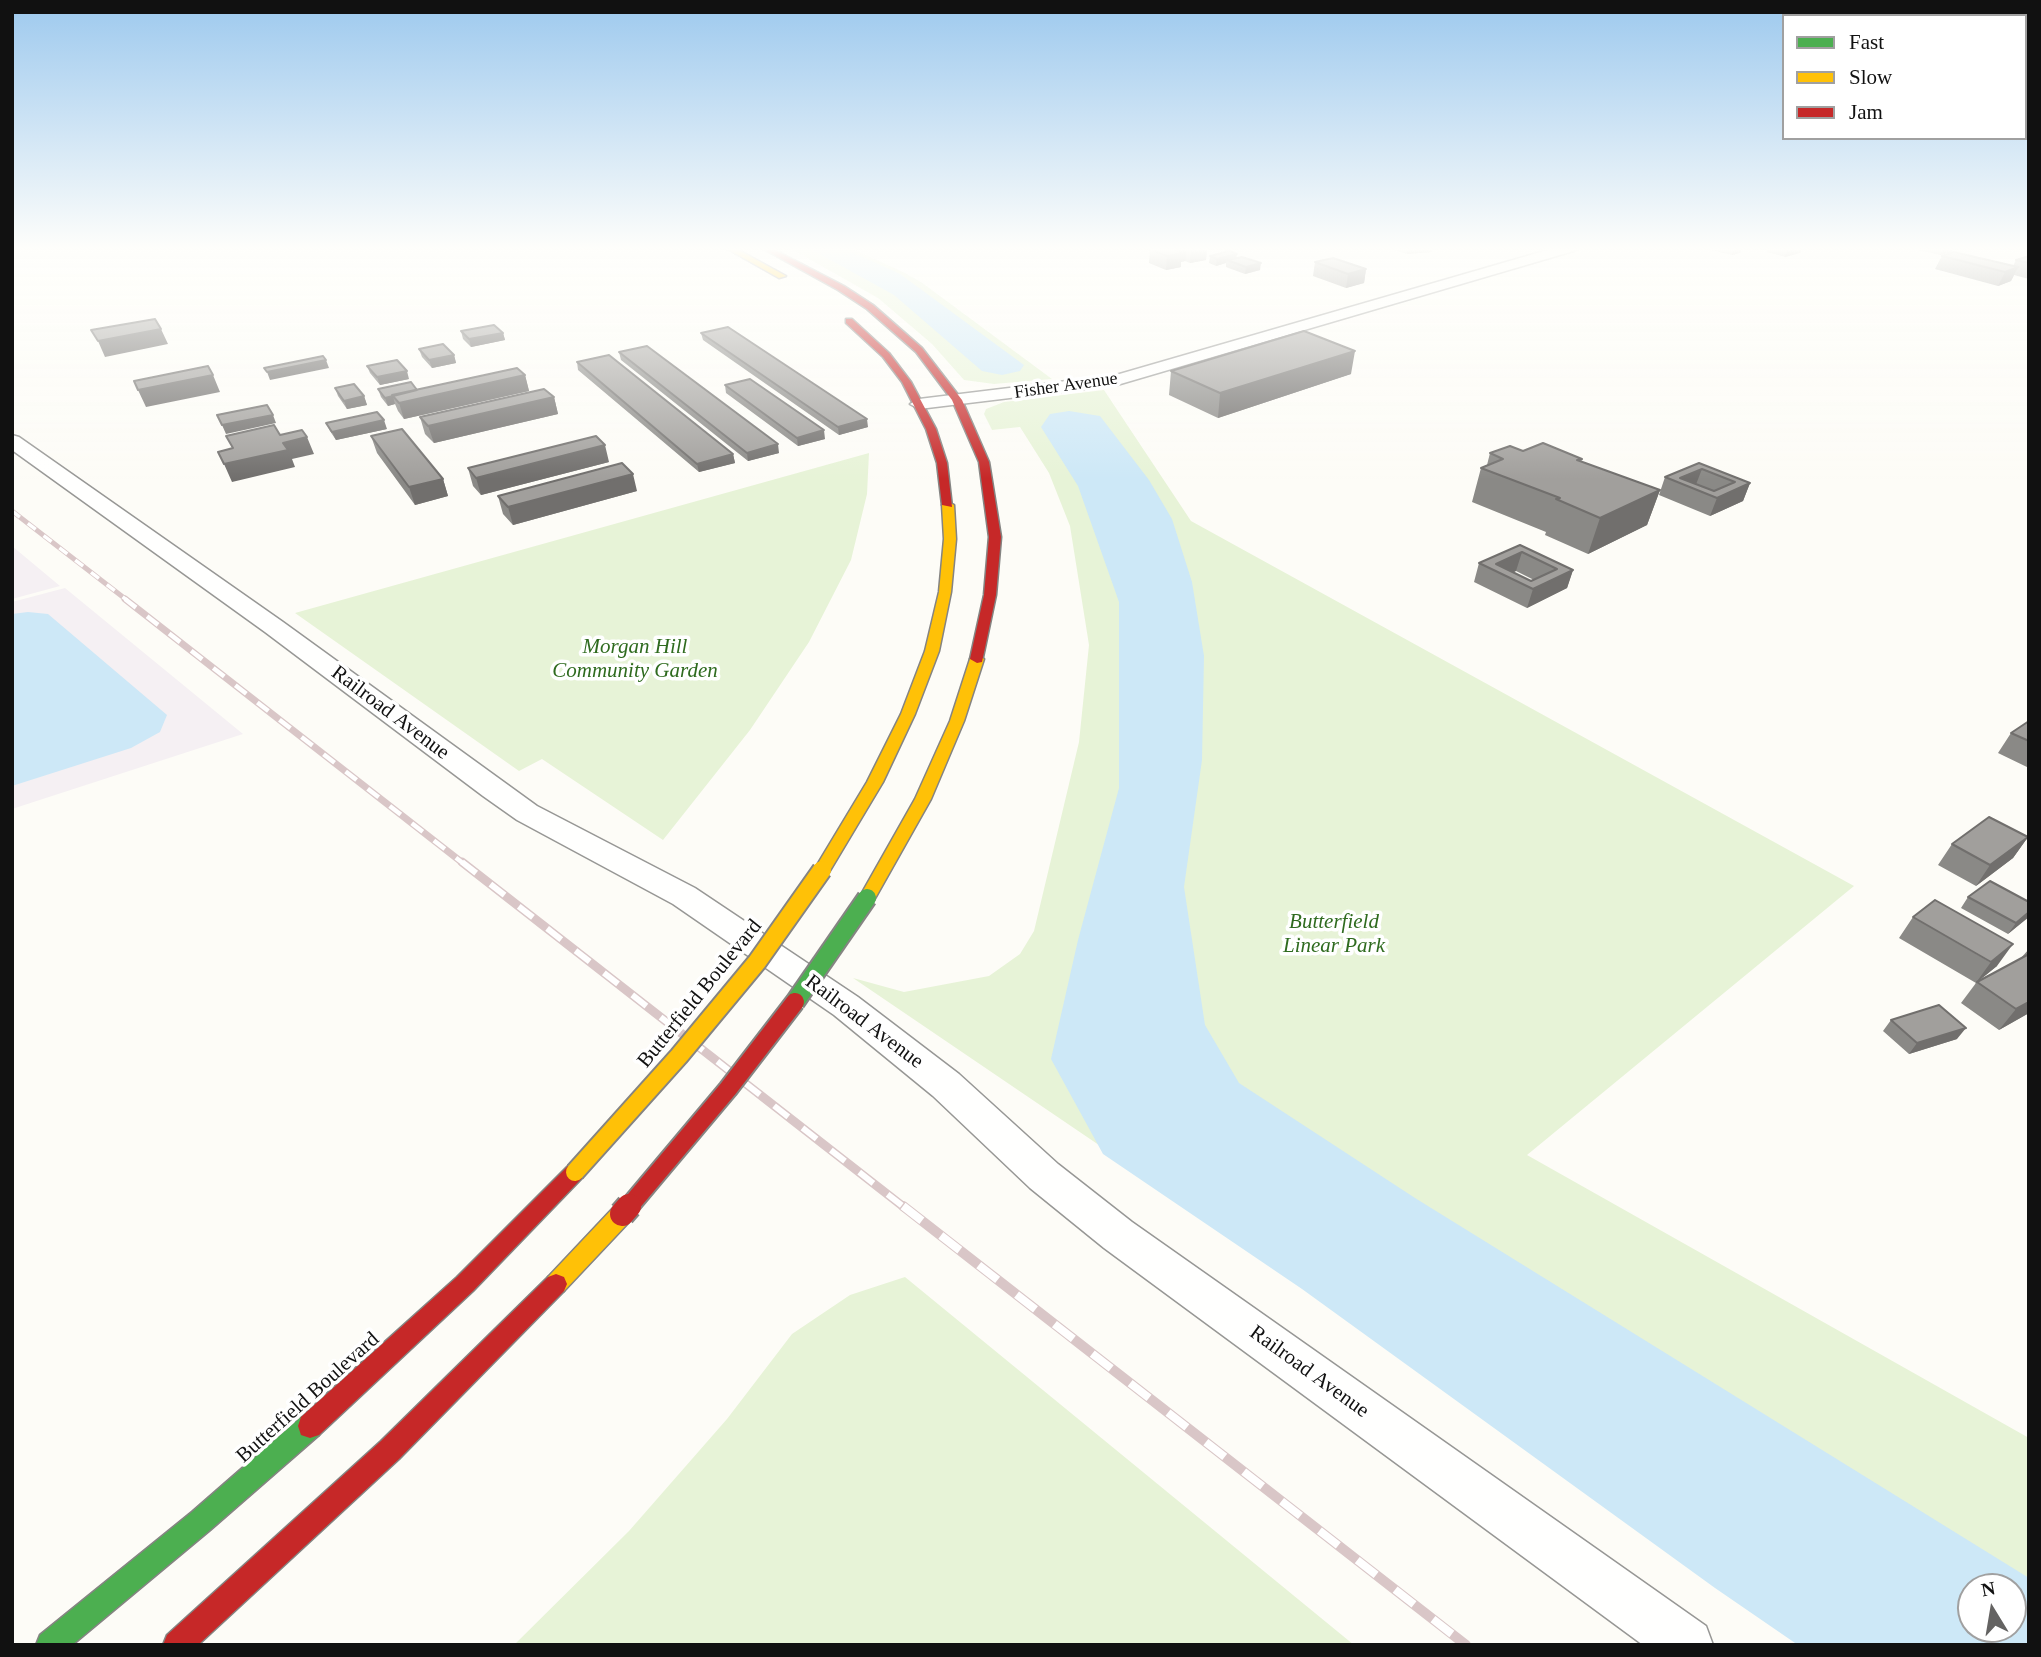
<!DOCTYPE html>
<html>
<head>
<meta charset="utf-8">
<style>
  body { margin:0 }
  #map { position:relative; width:2041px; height:1657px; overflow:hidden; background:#fdfcf7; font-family:Georgia,serif }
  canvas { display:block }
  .frame { position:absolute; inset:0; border:14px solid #111; pointer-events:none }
  .legend { position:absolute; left:1782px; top:14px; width:245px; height:126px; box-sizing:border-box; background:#fff; border:2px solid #a0a0a0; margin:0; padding:9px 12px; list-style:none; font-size:21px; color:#111 }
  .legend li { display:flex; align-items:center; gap:14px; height:35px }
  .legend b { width:35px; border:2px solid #a0a0a0 }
  .north { position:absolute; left:1957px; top:1573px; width:70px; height:70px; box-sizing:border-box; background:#fff; border:2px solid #a0a0a0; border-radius:50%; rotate:349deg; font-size:19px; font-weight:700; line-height:28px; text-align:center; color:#111 }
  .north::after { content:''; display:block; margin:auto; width:24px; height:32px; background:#646362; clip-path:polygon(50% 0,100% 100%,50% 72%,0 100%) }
</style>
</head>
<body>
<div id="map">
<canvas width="2041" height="1657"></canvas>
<div class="frame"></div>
<ul class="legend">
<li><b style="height:9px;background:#4caf50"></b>Fast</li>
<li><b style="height:9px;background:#ffc107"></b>Slow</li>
<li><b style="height:9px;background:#c62828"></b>Jam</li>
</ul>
<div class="north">N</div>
</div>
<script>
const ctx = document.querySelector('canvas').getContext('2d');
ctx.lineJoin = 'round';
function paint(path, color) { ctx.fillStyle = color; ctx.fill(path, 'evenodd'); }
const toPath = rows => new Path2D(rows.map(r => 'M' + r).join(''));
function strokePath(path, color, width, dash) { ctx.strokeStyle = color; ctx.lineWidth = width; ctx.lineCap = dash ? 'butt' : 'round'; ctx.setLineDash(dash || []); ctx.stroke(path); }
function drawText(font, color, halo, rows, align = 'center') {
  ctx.font = font + ' Georgia,serif'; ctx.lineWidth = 7; ctx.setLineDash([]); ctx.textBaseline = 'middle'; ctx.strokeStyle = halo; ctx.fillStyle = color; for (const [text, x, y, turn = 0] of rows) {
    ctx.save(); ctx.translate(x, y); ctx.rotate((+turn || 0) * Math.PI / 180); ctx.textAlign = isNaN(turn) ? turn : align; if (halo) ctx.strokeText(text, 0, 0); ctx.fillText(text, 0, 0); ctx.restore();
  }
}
paint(toPath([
  [12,546,60,586,12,599],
  [65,588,243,734,12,809,12,602]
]), '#f5f0f3');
paint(toPath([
  [788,247,848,247,905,273,921,282,1052,379,994,384,964,380,932,344,878,298],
  [1104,390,1191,521,1854,886,1527,1155,2029,1438,2029,1645,1835,1645,853,978,904,992,989,976,1020,954,1034,931,1079,742,1089,645,1070,526,1049,473,1020,427,992,430,984,414,986,409,1004,402],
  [1971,1587,2013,1587,2013,1629,1971,1629],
  [869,453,867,494,851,560,809,642,750,730,663,840,542,759,519,771,295,613],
  [905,1277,1354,1645,514,1645,629,1531,727,1419,792,1334,850,1295]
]), '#e7f3d7');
paint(toPath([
  [807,247,841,247,900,274,1024,365,1020,371,1002,375,982,371,894,295],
  [1069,411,1100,416,1149,480,1172,519,1192,582,1204,656,1202,760,1184,887,1205,1025,1239,1083,1415,1198,2029,1578,2029,1645,1798,1645,1715,1588,1302,1289,1103,1154,1051,1059,1078,940,1119,788,1119,602,1078,486,1041,427,1050,414],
  [1971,1587,2013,1587,2013,1629,1971,1629],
  [28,612,48,614,167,715,160,732,131,748,12,786,12,614]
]), '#cde8f7');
const street = toPath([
  [1558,247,1579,247,1577,250,1117,385,919,409,910,404,919,399,1116,375,1558,247],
  [12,435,19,437,283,622,537,806,695,888,858,997,959,1074,1058,1164,1132,1222,1706,1626,1713,1645,1643,1645,1104,1248,1030,1188,933,1096,834,1015,673,904,517,820,483,796,265,632,12,450,12,435]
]);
const fast = toPath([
  [310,1414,319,1417,322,1426,319,1435,210,1530,72,1645,36,1645,40,1635,192,1512,301,1417,310,1414]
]);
const slow = toPath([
  [724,247,733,247,786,276,779,278,724,247],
  [948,502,954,505,956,539,951,592,939,651,915,714,883,782,828,874,816,874,814,870,867,782,901,714,925,651,939,592,944,539,942,505,948,502],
  [977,655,984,659,964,721,931,799,873,902,861,902,859,898,915,799,950,721,970,659,977,655],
  [622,1204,630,1207,633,1214,630,1221,564,1291,556,1294,548,1291,545,1284,548,1277,614,1207,622,1204]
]);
const jam = toPath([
  [760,247,769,247,844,286,873,305,922,348,962,400,989,462,1001,537,996,595,982,662,977,663,970,659,984,595,989,537,979,462,952,400,916,352,867,309,838,290,760,247],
  [846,319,852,319,889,353,911,382,936,429,947,463,952,507,942,505,937,463,926,429,902,382,883,357,846,323,846,319],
  [575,1163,582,1166,585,1172,582,1178,473,1291,319,1435,310,1438,301,1435,298,1426,301,1417,457,1277,568,1166,575,1163],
  [556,1274,564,1277,567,1284,564,1291,399,1459,198,1645,163,1645,167,1635,381,1441,548,1277,556,1274]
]);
strokePath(street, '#979795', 3);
strokePath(fast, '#858482', 3);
strokePath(slow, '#858482', 3);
strokePath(jam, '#858482', 3);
paint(street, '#fffffe');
paint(fast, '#4caf50');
paint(slow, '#ffc107');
paint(jam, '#c62828');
const railFar3 = toPath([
  [12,511,128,601]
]);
const railFar2 = toPath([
  [125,599,464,864]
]);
const railFar1 = toPath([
  [462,862,905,1208]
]);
const rail = toPath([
  [903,1206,1466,1645]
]);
strokePath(railFar3, '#d9c6c7', 5);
strokePath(railFar2, '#d9c6c7', 7);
strokePath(railFar1, '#d9c6c7', 9);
strokePath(rail, '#d9c6c7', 10);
strokePath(railFar3, '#fff', 3.5, [10]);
strokePath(railFar2, '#fff', 4.5, [14]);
strokePath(railFar1, '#fff', 6, [18]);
strokePath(rail, '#fff', 8, [24]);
const fastBridge = toPath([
  [795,1002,867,898]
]);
const slowBridge = toPath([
  [575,1172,679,1056,757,962,822,870]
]);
const jamBridgeFar1 = toPath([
  [628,1208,728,1089,795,1002]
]);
const jamBridge = toPath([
  [622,1214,629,1206]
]);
strokePath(fastBridge, '#858482', 22, []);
strokePath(slowBridge, '#858482', 22, []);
strokePath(jamBridgeFar1, '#858482', 22, []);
strokePath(jamBridge, '#858482', 28, []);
strokePath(fastBridge, '#4caf50', 18);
strokePath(slowBridge, '#ffc107', 18);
strokePath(jamBridgeFar1, '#c62828', 18);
strokePath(jamBridge, '#c62828', 24);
paint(toPath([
  [1207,247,1206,260,1190,263,1185,261,1181,262,1181,267,1166,270,1149,263,1150,249],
  [1389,247,1432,247,1431,252,1407,254,1389,248],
  [1713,247,1742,247,1740,253,1732,255,1712,250],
  [1769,247,1802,247,1800,253,1785,257,1767,252],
  [1906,247,1953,247,1951,252,1940,255],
  [1210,256,1236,258,1260,270,1245,274,1226,267,1226,263,1216,266,1209,263],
  [1942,256,2013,266,2016,260,2029,256,2029,279,2014,275,2011,281,1998,286,1935,269],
  [1315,262,1366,269,1364,283,1346,288,1313,276],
  [461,331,503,333,505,340,471,347,463,339],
  [701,333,868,427,839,435,703,340],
  [419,349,454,355,456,363,432,368,422,357],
  [619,352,779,453,748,461,621,360],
  [577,362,733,454,735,463,699,472,578,370],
  [367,366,409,379,380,385,370,373],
  [1171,371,1351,374,1218,418,1169,395],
  [525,375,529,391,404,419,398,411,395,404,388,406,381,397,378,389,417,390],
  [725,385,825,439,798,446,726,393],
  [335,388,364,396,367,405,347,409,338,396],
  [554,397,558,414,434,443,425,434,420,417],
  [326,423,387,429,336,440,330,431],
  [371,436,443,479,448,496,415,505,377,453],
  [1523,451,1582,459,1581,462,1660,490,1647,525,1588,554,1545,535,1546,532,1472,502,1481,468,1487,465,1490,453],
  [609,462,481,495,473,486,468,468],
  [1699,463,1750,483,1743,501,1710,516,1659,495,1665,477],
  [637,491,513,525,503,514,498,496],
  [1520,545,1573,570,1567,588,1527,608,1474,582,1479,563],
  [1516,571,1534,580,1531,581,1513,572],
  [2029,721,2029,768,1998,753,2011,733],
  [2028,837,2013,858,1976,886,1938,865,1952,844],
  [1968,897,2029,902,2029,916,2008,934,1961,908],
  [1913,917,1997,966,1979,980,2020,959,2029,949,2029,1013,1999,1030,1961,1003,1976,983,1899,938],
  [1891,1020,1957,1039,1909,1054,1883,1031]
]), '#8a8986');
paint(toPath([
  [1203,247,1207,247,1206,260,1190,263,1191,249],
  [1408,247,1432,247,1431,252,1407,254],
  [1739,247,1742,247,1740,253,1732,255,1734,248],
  [1800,247,1802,247,1800,253,1785,257,1787,250],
  [1948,247,1953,247,1951,252,1940,255,1943,249],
  [1186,248,1185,261,1181,262,1181,267,1166,270,1167,256,1175,250],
  [1237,254,1236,261,1227,260,1226,263,1216,266,1217,259],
  [1261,263,1260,270,1245,274,1246,267],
  [2018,267,2011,281,1998,286,2005,272],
  [1366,269,1364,283,1346,288,1348,274],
  [161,329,168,344,105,357,98,341],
  [503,333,505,340,471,347,469,339],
  [1355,351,1351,374,1218,418,1220,393],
  [454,355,456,363,432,368,429,360],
  [326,360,329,368,270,380,267,372],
  [407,371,409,379,380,385,377,377],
  [213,375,220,392,146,407,138,390],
  [525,375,529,391,404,419,399,403],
  [364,396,367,405,347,409,344,401],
  [393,396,395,404,388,406,385,398],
  [554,397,558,414,434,443,428,426],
  [273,415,276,423,226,434,222,425],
  [867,419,868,427,839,435,838,427],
  [384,420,387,429,336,440,332,432],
  [824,430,825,439,798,446,797,438],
  [307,437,314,454,292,459,295,467,232,482,224,464,283,443],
  [778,444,779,453,748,461,747,453],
  [605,445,609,462,481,495,476,478],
  [733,454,735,463,699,472,697,464],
  [1702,469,1695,487,1680,478],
  [633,474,637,491,513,525,508,507],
  [443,479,448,496,415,505,409,487],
  [1750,483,1743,501,1710,516,1717,498],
  [1660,490,1647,525,1588,554,1600,518],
  [1522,552,1516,571,1506,576,1496,564],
  [1573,570,1567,588,1527,608,1533,589],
  [2028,837,2013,858,1976,886,1990,865],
  [2029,912,2029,917,2008,934,2016,923],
  [2013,944,1997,966,1975,984,1991,962],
  [2029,1002,2029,1013,1999,1030,2016,1009],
  [1966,1028,1957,1039,1909,1054,1917,1043]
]), '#716f6d');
const building = toPath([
  [1160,247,1203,247,1191,249,1186,248,1175,250,1182,253,1167,256,1150,249,1160,247],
  [1774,247,1800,247,1787,250,1774,247],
  [1229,251,1237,254,1217,259,1210,256,1229,251],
  [1954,252,2018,267,2005,272,1942,256,1954,252],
  [2029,256,2029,263,2016,260,2029,256],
  [1242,257,1261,263,1246,267,1227,260,1242,257],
  [1333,258,1366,269,1348,274,1315,262,1333,258],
  [155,319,161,329,98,341,91,330,155,319],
  [494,325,503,333,469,339,461,331,494,325],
  [728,327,867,419,838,427,701,333,728,327],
  [1304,331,1355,351,1220,393,1171,371,1304,331],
  [443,344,454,355,429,360,419,349,443,344],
  [647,346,778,444,747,453,619,352,647,346],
  [609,355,733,454,697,464,577,362,609,355],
  [323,356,326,360,267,372,264,368,323,356],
  [397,360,407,371,377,377,367,366,397,360],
  [208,366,213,375,138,390,134,381,208,366],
  [517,368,525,375,399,403,392,395,517,368],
  [750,379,824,430,797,438,725,385,750,379],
  [411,382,417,390,385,398,378,389,411,382],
  [354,384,364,396,344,401,335,388,354,384],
  [544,389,554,397,428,426,420,417,544,389],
  [267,405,273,415,222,425,217,415,267,405],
  [377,412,384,420,332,432,326,423,377,412],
  [274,425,280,435,302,430,307,437,283,443,288,450,224,464,218,452,233,448,226,436,274,425],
  [402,429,443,479,409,487,371,436,402,429],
  [596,436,605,445,476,478,468,468,596,436],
  [1543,443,1582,459,1577,460,1660,490,1600,518,1556,499,1560,498,1481,468,1503,459,1490,453,1510,446,1523,451,1543,443],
  [622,463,633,474,508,507,498,496,622,463],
  [1699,463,1750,483,1717,498,1665,477,1699,463],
  [1702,469,1735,482,1714,491,1680,478,1702,469],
  [1520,545,1573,570,1533,589,1479,563,1520,545],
  [1522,552,1557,569,1531,581,1496,564,1522,552],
  [2029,721,2029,741,2011,733,2029,721],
  [1989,817,2028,837,1990,865,1952,844,1989,817],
  [1990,881,2029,902,2029,912,2016,923,1968,897,1990,881],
  [1935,900,2013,944,1991,962,1913,917,1935,900],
  [2029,954,2029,1002,2016,1009,1977,982,2029,954],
  [1939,1005,1966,1028,1917,1043,1891,1020,1939,1005]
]);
paint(building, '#a19f9c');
strokePath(building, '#716f6d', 2);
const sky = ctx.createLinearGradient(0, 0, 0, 479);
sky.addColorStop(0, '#9dc9ee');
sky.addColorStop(0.52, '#fefefb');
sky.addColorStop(1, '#fefefb00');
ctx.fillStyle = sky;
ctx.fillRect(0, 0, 2041, 479);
drawText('18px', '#111', '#fff', [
  ["Fisher Avenue",1066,386,-8]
]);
drawText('italic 21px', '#2f6b1f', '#fff', [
  ["Morgan Hill",635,647],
  ["Community Garden",635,671],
  ["Butterfield",1334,922],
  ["Linear Park",1334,946]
]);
drawText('21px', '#111', '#fff', [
  ["Railroad Avenue",390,713,37],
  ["Butterfield Boulevard",700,994,-51],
  ["Railroad Avenue",864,1022,37],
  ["Railroad Avenue",1309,1372,36],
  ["Butterfield Boulevard",308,1398,-42]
]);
</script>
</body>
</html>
